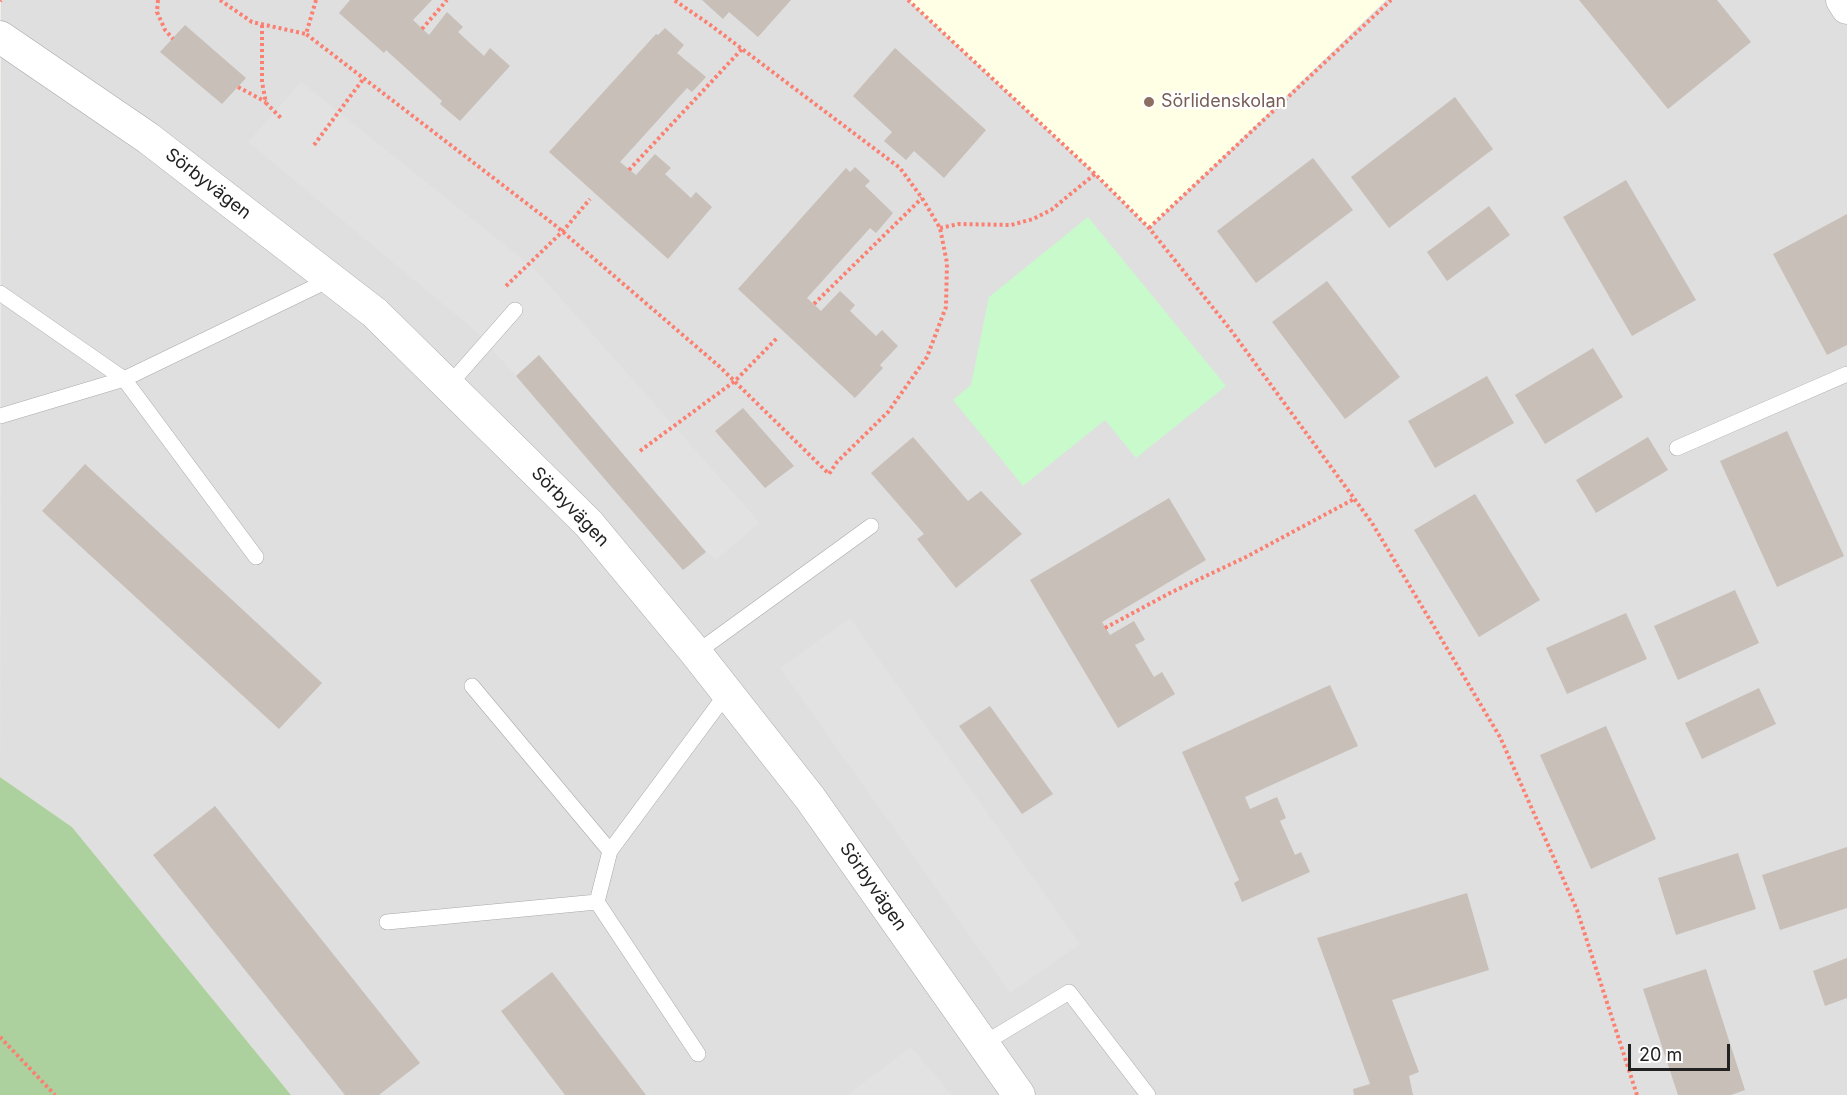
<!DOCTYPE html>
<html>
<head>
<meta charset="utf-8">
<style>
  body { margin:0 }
  #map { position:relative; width:1847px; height:1095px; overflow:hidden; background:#f2efe9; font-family:Inter,sans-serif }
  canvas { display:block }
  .scale { position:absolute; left:1628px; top:1044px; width:102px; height:27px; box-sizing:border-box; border:3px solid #222; border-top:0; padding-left:8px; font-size:18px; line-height:21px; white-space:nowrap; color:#222; -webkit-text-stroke:4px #fff; paint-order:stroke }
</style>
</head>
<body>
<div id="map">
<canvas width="1847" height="1095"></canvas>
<div class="scale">20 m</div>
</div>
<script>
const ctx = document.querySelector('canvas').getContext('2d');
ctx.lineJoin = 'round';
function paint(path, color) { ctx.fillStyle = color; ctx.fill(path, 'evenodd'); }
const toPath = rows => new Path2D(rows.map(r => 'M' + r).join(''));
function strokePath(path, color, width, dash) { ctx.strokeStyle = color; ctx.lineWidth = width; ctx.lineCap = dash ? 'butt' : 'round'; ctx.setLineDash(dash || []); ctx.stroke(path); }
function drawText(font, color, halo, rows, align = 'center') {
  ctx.font = font + ' Inter,sans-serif'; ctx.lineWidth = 4.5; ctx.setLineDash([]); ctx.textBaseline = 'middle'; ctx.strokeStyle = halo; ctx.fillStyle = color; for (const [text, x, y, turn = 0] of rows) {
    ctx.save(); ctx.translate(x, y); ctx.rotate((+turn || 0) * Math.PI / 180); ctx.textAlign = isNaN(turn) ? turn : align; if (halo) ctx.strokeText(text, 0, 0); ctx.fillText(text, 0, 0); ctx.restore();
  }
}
paint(toPath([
  [1,0,908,0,1095,174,1149,227,1386,0,1847,0,1847,1095,291,1095,72,827,0,777]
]), '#e0dfdf');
paint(toPath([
  [908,0,1386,0,1149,228,1095,174]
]), '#ffffe5');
paint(toPath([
  [0,777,72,827,291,1095,0,1095]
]), '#add19e');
paint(toPath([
  [1088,217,1226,386,1136,458,1105,420,1023,486,953,400,971,385,989,297]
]), '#c8facc');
paint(toPath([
  [301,82,535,269,760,523,716,560,706,552,539,356,516,376,473,329,248,142],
  [850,618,1080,944,1010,993,780,668],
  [911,1047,952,1095,847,1095]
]), '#e2e2e2');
paint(toPath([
  [350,0,432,0,413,20,429,35,447,12,463,27,458,32,484,56,490,48,510,66,460,121,440,104,442,101,386,50,384,53,339,13],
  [702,0,791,0,758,37,729,12,723,19],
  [1579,0,1717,0,1751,42,1668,109],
  [185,25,246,78,222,104,160,52],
  [665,28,684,45,677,53,706,77,692,92,687,88,620,162,636,175,655,154,671,168,665,174,691,198,696,192,712,207,668,259,549,152,656,34,658,35],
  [895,48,986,130,944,178,914,151,906,160,884,141,892,132,853,96],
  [1455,97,1493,149,1389,228,1351,177],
  [1313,158,1353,210,1256,283,1217,231],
  [855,167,870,181,865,186,893,213,876,233,870,228,807,298,821,311,840,291,855,305,850,311,876,336,882,330,898,346,880,365,883,368,855,398,738,289,846,168,850,172],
  [1626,180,1696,300,1632,336,1563,217],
  [1489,206,1510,235,1447,281,1427,252],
  [1847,214,1847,345,1827,355,1773,254],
  [1327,281,1400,377,1345,419,1272,322],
  [1593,348,1623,397,1545,444,1515,395],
  [539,355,706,552,683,570,516,376],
  [1487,376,1514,423,1435,468,1408,421],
  [743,408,794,466,765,488,715,431],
  [1787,431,1844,556,1777,587,1720,461],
  [913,437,968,501,981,491,1022,534,956,588,917,539,924,534,871,473],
  [1648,437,1668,470,1596,513,1576,480],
  [85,464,322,683,279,729,42,511],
  [1475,494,1540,600,1479,637,1414,530],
  [1169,498,1206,560,1102,622,1110,635,1134,621,1145,640,1135,645,1154,677,1162,672,1175,694,1118,728,1030,580],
  [1735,590,1759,643,1678,680,1654,626],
  [1626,613,1647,659,1567,694,1546,648],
  [1330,685,1358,746,1245,797,1250,809,1277,797,1286,818,1280,821,1295,855,1301,852,1310,872,1242,902,1234,883,1239,880,1182,752],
  [1759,688,1776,724,1702,759,1685,723],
  [990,706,1053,794,1022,814,959,726],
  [1606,726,1656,839,1591,869,1540,755],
  [215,806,420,1063,379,1095,345,1095,153,855],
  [1847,847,1847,908,1780,930,1762,875],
  [1738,853,1756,909,1676,935,1658,878],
  [1467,893,1489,970,1392,1000,1419,1072,1409,1076,1413,1095,1354,1095,1353,1089,1370,1084,1317,938],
  [1847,958,1847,998,1825,1006,1813,971],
  [1706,969,1745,1090,1731,1095,1678,1095,1643,989],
  [552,972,646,1095,565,1095,501,1011]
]), '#c7bfb8');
const service = toPath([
  [0,293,124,379],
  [449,385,515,310],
  [0,416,124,379],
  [1677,448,1847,374],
  [256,557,124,379,331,279],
  [696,653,871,526],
  [472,686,610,851],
  [387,922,597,902],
  [983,1044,1069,992,1148,1095],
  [698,1054,597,902,610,851,727,693]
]);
const minor = toPath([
  [1842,0,1847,8],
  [0,37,148,138,375,313,589,524,696,653,810,798,1019,1095]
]);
strokePath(service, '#a9a9a9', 16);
strokePath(minor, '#a9a9a9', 33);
strokePath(toPath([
  [158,0,157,12,165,30,173,39],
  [220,0,252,22,306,34],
  [316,0,306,34,556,226,720,367,829,474,837,462,888,412,927,357,946,307,947,263,940,228,922,198,900,168,709,24,674,0],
  [908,0,1095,174,1149,228,1230,329,1372,523,1500,737,1577,910,1637,1095],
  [0,1,1,0],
  [262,25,262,82,266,103,281,118],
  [422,29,447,0],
  [238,87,266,102],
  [314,145,364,78],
  [629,170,742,49],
  [940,228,959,224,1011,225,1033,219,1051,210,1095,174],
  [1149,228,1391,0],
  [506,286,563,231,590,199],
  [814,304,922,198],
  [640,451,735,381,777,338],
  [1105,628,1170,593,1246,557,1354,499],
  [0,1037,55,1095]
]), '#fa8072', 4, [3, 3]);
strokePath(service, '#fff', 15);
strokePath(minor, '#fff', 32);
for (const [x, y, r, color] of [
  [1149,102,6,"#8d6e63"]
]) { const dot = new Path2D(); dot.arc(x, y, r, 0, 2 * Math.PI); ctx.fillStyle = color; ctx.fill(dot); strokePath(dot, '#fff', 2); }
drawText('18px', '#785e54', '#fff', [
  ["Sörlidenskolan",1161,102]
], 'left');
drawText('18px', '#222', '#fff', [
  ["Sörbyvägen",208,184,38],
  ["Sörbyvägen",570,507,46],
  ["Sörbyvägen",873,887,55]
]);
</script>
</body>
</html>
